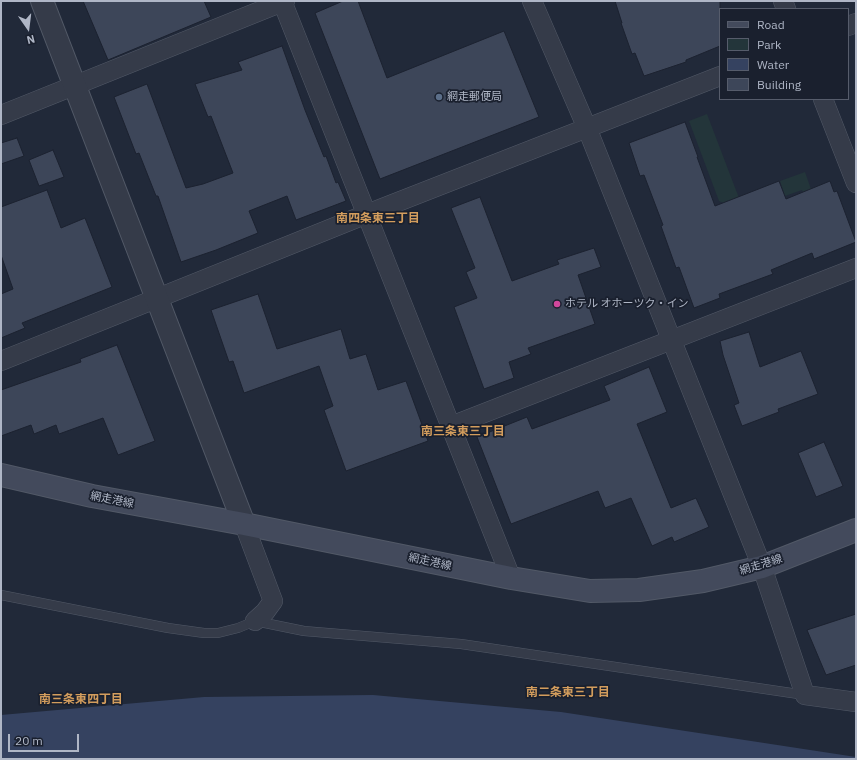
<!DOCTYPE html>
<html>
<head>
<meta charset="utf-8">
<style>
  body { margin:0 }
  #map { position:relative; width:857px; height:760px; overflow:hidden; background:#212939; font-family:"IBM Plex Sans",sans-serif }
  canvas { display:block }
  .frame { position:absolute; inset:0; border:2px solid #afb6c6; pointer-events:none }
  .legend { position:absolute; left:719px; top:8px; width:130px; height:92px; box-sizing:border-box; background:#1a202e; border:1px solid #565c6b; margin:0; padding:5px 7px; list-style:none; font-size:12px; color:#afb6c6 }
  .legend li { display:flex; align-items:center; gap:8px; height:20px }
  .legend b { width:20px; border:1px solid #565c6b }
  .north { position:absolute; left:8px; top:8px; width:40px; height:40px; -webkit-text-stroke:3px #1a202e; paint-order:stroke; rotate:166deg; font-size:11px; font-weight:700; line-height:16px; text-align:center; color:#afb6c6 }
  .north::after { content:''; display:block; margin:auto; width:14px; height:18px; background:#afb6c6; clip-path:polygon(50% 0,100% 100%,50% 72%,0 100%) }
  .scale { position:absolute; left:8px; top:734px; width:71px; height:18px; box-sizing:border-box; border:2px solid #afb6c6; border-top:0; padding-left:5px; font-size:12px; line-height:14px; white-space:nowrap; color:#afb6c6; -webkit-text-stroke:3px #1a202e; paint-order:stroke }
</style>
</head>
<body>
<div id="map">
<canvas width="857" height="760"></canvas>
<div class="frame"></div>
<ul class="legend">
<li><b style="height:5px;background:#434a5c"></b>Road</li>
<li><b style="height:11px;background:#23353a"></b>Park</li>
<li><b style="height:11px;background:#354260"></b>Water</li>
<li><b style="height:11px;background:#3d4659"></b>Building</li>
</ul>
<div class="north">N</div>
<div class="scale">20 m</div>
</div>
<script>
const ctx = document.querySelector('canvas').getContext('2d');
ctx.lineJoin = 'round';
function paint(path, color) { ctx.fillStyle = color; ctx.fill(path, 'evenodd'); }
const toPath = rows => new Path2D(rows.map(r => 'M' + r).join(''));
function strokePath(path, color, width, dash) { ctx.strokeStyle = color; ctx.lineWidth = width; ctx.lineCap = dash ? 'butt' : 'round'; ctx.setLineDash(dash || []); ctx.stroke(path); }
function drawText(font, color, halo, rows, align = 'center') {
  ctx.font = font + ' "IBM Plex Sans","Noto Sans JP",sans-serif'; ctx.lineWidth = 3.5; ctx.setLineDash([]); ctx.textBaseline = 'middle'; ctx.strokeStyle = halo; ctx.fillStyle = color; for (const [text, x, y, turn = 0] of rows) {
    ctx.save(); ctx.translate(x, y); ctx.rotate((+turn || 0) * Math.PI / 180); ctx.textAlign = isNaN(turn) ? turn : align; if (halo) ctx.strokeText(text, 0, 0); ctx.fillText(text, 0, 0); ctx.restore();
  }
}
paint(toPath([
  [707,114,742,206,734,208,719,201,689,121],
  [805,172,820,215,812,218,802,190,785,196,780,181]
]), '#23353a');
paint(toPath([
  [373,695,561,712,856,757,856,759,1,759,1,715,204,697]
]), '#354260');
const building = toPath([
  [83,1,204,1,211,17,108,60,83,1],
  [343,1,358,1,387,78,504,31,539,117,380,179,315,13,343,1],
  [615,1,720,1,720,46,686,60,686,62,644,76,635,53,632,54,621,23,622,23,615,1],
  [282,46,305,110,324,157,326,156,336,183,338,182,346,201,296,220,287,196,249,211,258,233,216,250,181,262,158,196,156,196,139,153,136,154,114,97,147,84,186,188,203,184,233,173,211,116,208,117,195,84,242,70,238,62,282,46],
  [685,122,698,157,697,157,715,206,779,181,786,199,830,181,834,192,837,191,856,242,814,259,812,253,771,270,773,274,719,294,720,298,694,308,679,267,676,268,661,226,663,225,644,175,640,176,629,143,685,122],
  [17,138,24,156,1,164,1,143,17,138],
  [53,150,64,177,39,186,29,160,53,150],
  [47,190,61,228,85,218,112,287,22,323,25,328,1,338,1,294,13,289,1,255,1,207,47,190],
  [480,197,512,281,559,264,557,260,594,248,601,267,578,275,595,324,528,348,531,354,509,362,514,378,484,389,454,307,477,298,466,272,475,268,451,208,480,197],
  [258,294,277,349,341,329,350,359,366,354,378,390,406,381,428,441,346,471,324,410,333,406,319,366,244,393,233,361,229,362,211,310,258,294],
  [749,332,760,367,801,351,818,394,778,409,779,412,742,426,734,405,739,403,723,355,720,341,749,332],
  [117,345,155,441,118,455,103,418,59,434,56,425,34,434,31,425,1,436,1,390,81,362,80,359,117,345],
  [649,367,667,412,637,424,671,508,696,498,709,527,674,542,672,537,652,546,631,498,605,508,598,491,511,524,477,437,527,417,532,429,610,400,604,386,649,367],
  [824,442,843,486,816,497,798,453,824,442],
  [856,614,856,665,826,675,807,630,856,614]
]);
paint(building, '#3d4659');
strokePath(building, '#1c2230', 1);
const service = toPath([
  [1,595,168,628,204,633,218,633,238,628,255,621,304,631,461,644,805,695]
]);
const minor = toPath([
  [282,1,511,578],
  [532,1,587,128,762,567,805,695,856,702],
  [783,1,786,9],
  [848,26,856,23],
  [823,99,856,183],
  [1,115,285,1],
  [1,361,367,214,720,76],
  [451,426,856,268],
  [244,524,273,601,265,612,255,621]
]);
const tertiary = toPath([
  [42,1,244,524]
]);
const secondary = toPath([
  [1,475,92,496,244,524,511,578,590,591,639,590,703,581,762,567,856,530]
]);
strokePath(service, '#525967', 10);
strokePath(minor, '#525967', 20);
strokePath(tertiary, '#525967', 24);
strokePath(secondary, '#525967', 24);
strokePath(service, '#353b49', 9);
strokePath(minor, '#353b49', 19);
strokePath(tertiary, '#353b49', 22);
strokePath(secondary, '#434a5c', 22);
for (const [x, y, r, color] of [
  [439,97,4,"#5c6f8a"],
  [557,304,4,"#d1479c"]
]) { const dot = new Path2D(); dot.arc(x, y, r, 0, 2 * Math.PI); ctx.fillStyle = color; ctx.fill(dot); strokePath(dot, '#1a202e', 1.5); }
drawText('11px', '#afb6c6', '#1a202e', [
  ["網走郵便局",447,97],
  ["ホテル オホーツク・イン",565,304]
], 'left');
drawText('11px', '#afb6c6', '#1a202e', [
  ["網走港線",112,500,11],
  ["網走港線",430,562,12],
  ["網走港線",761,565,-17]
]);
drawText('bold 12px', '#d39d5d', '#1a202e', [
  ["南四条東三丁目",378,219],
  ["南三条東三丁目",463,432],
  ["南二条東三丁目",568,693],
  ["南三条東四丁目",81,700]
]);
</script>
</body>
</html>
